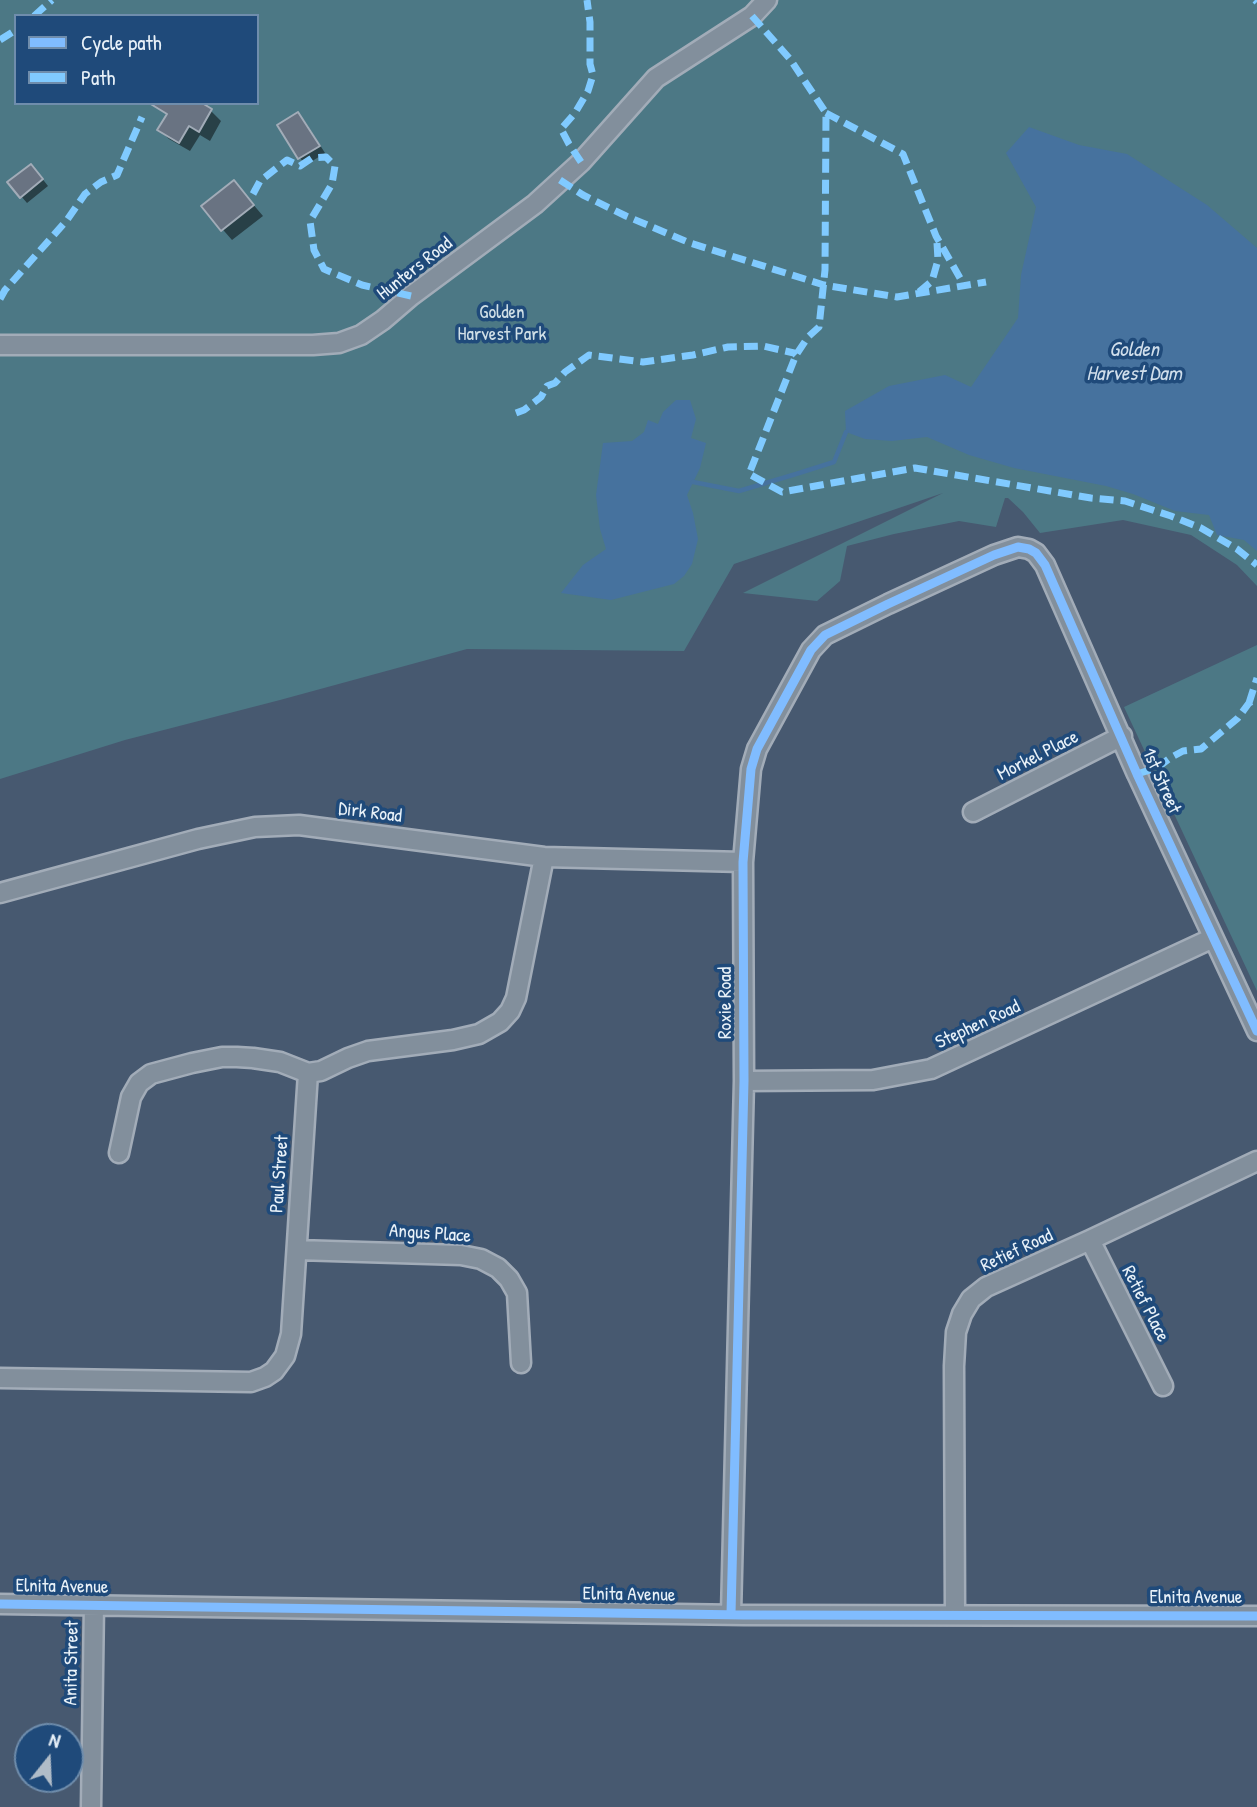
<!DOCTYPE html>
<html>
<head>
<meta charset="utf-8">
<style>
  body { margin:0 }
  #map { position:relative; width:1257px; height:1807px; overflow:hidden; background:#475970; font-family:"Patrick Hand",sans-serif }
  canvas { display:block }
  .legend { position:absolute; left:14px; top:14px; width:245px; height:91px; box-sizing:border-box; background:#1f4a7a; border:2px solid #6f8dac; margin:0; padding:9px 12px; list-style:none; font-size:21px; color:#e8f1f8 }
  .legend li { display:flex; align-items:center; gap:14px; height:35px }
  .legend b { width:35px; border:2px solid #6f8dac }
  .north { position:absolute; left:14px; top:1723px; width:70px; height:70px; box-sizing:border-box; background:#1f4a7a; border:2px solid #6f8dac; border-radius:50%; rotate:18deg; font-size:19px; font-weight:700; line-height:28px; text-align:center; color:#e8f1f8 }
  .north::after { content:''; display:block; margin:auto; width:24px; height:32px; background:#b0bcc8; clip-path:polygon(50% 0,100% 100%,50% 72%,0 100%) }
</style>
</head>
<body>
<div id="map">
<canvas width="1257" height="1807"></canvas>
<ul class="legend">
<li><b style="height:9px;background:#80bcff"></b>Cycle path</li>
<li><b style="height:9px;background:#80caff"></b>Path</li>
</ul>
<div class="north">N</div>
</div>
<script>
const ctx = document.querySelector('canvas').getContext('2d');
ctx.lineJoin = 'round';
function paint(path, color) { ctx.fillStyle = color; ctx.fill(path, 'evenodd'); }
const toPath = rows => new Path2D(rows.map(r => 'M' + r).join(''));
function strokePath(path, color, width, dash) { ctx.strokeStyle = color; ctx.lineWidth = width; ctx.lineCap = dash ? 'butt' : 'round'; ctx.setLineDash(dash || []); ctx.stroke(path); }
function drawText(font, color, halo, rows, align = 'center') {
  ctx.font = font + ' "Patrick Hand",sans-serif'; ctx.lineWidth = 7; ctx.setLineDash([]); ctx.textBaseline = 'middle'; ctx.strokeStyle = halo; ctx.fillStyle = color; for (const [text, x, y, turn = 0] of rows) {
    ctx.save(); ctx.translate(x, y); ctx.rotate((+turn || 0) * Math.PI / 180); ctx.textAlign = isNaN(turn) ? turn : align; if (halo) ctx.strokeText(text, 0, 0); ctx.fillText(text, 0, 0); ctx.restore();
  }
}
paint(toPath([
  [0,0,1257,0,1257,586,1237,565,1191,535,1123,520,1040,533,1023,512,1008,498,1005,498,996,527,959,521,894,534,847,546,840,581,817,601,743,593,943,493,734,564,684,651,467,649,280,700,125,740,0,779],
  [16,16,257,16,257,103,16,103],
  [1257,645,1257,991,1124,707]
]), '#4c7885');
paint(toPath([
  [1029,127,1079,145,1127,154,1207,205,1257,248,1257,551,1244,540,1217,535,1209,515,1175,511,1133,494,1106,486,1014,468,969,455,927,437,892,441,865,439,846,432,845,411,889,386,945,375,971,387,1018,318,1021,275,1036,207,1006,153],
  [676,400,690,400,696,419,691,438,706,443,700,468,687,495,693,513,698,539,692,564,684,576,674,584,611,600,561,593,583,565,606,549,600,529,596,495,603,443,632,441,644,432,648,420,658,424,663,412]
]), '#46729e');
paint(toPath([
  [199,103,211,111,221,121,210,141,200,135,190,151,169,139,159,129,168,115,162,109],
  [298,114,304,120,325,153,306,165,300,158,279,126],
  [37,172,48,186,27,203,21,196],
  [234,182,263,216,232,240,203,207]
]), '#0007');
strokePath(toPath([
  [693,482,739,491,796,474,834,462,846,432]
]), '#46729e', 4.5);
const building = toPath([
  [149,103,202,103,212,109,199,132,189,126,179,143,157,130,167,114,149,103],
  [298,112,320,146,298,159,277,125,298,112],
  [31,164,43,179,20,198,7,182,31,164],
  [234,180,254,205,221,231,201,206,234,180]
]);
paint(building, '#697382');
strokePath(building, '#a2acb8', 2);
const minor = toPath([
  [0,345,313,345,339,343,361,335,383,320,411,296,535,204,581,162,656,78,752,16,767,0],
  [973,812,1122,736],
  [0,893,198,839,255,827,299,825,544,857,743,862],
  [744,1081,873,1080,931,1069,1213,938],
  [119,1153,131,1097,139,1083,151,1074,192,1063,222,1057,237,1057,253,1058,280,1062,308,1073],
  [1090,1240,1163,1386],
  [297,1250,461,1255,481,1259,498,1268,509,1279,517,1293,521,1363],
  [0,1378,251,1382,265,1377,274,1371,285,1356,291,1334,308,1073,321,1071,348,1058,368,1051,453,1040,479,1034,500,1022,510,1011,516,998,544,857],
  [0,1604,744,1615,1257,1616],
  [731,1614,744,1081,743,862,751,769,757,749,811,650,825,635,888,604,994,555,1018,547,1029,549,1036,553,1045,565,1137,774,1257,1031],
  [955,1615,954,1366,956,1332,962,1314,971,1299,986,1287,1090,1240,1257,1161],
  [91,1807,94,1604]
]);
strokePath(minor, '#a2acb8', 23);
strokePath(minor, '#828f9c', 18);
strokePath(toPath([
  [1255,0,1257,2],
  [34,16,52,0],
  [752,16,790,59,826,113,825,270,819,327,808,337,796,355,749,474,782,492,915,468,1091,498,1125,501,1171,516,1201,528,1237,549,1257,565],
  [0,40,16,30],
  [826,113,903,154,936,236,964,285],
  [581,162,569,144,561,129,575,113,588,91,593,75,590,64,590,22,587,0],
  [560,180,583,195,626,216,690,243,824,285,897,297,986,282],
  [253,194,260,181,287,160,300,166,312,158,326,157,335,166,332,184,310,221,314,250,324,269,362,285,411,296],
  [919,292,932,281,938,260,937,243],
  [0,299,5,290,67,220,85,194,101,182,117,175,142,117],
  [516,413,524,410,541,397,547,386,555,383,565,372,589,355,643,362,693,355,728,347,763,346,794,353,796,355],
  [1249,703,1257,678],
  [1137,774,1157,768,1170,758,1183,751,1201,749,1238,718,1249,703,1257,699]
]), '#80caff', 7, [14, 7]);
strokePath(toPath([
  [0,1604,744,1615,1257,1616],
  [731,1614,744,1081,743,862,751,769,757,749,811,650,825,635,888,604,994,555,1018,547,1029,549,1036,553,1045,565,1137,774,1257,1031]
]), '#80bcff', 9);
drawText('19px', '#e8f1f8', '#1f4a7a', [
  ["Hunters Road",415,269,-38],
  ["Morkel Place",1038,756,-27],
  ["1st Street",1161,781,66],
  ["Dirk Road",370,813,7],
  ["Roxie Road",726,1003,-90],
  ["Stephen Road",978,1025,-25],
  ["Paul Street",280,1174,-86],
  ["Angus Place",430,1234,4],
  ["Retief Road",1017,1251,-25],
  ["Retief Place",1145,1304,63],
  ["Elnita Avenue",62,1587,1],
  ["Elnita Avenue",629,1595,1],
  ["Elnita Avenue",1196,1598],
  ["Anita Street",72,1663,-89]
]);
drawText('19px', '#d1e0e7', '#1f4a7a', [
  ["Golden",502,313],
  ["Harvest Park",502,335]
]);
drawText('italic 21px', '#d0deeb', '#1f4a7a', [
  ["Golden",1134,350],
  ["Harvest Dam",1134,374]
]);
</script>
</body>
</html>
